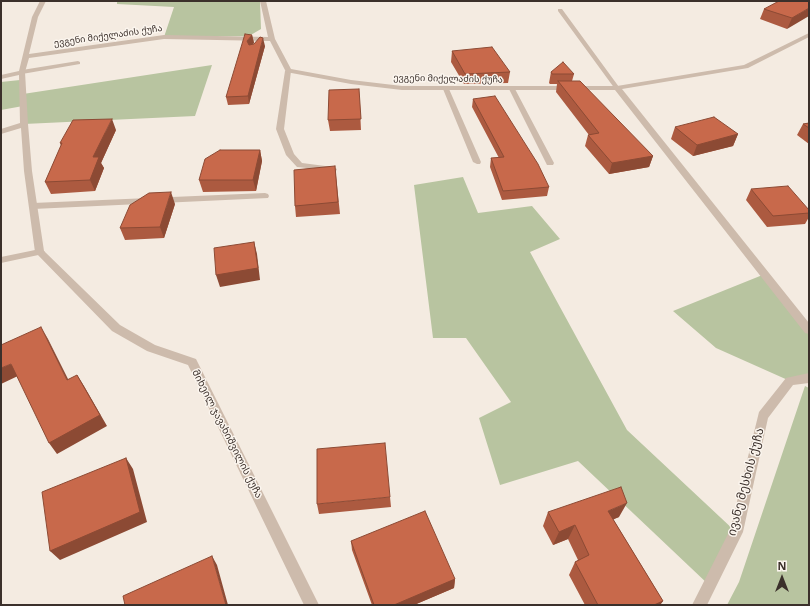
<!DOCTYPE html>
<meta charset="utf-8">
<style>
body{margin:0}
#map{position:relative;width:810px;height:606px;overflow:hidden;background:#f4ebe1;font-family:"Noto Sans",sans-serif}
canvas{display:block}
.frame{position:absolute;inset:0;border:2px solid #3b302b;pointer-events:none}
.north{position:absolute;left:762px;top:558px;width:40px;height:40px;-webkit-text-stroke:3px #fbf5ee;paint-order:stroke;rotate:0deg;font-size:11px;font-weight:700;line-height:16px;text-align:center;color:#3b302b}
.north::after{content:'';display:block;margin:auto;width:14px;height:18px;background:#3b302b;clip-path:polygon(50% 0,100% 100%,50% 72%,0 100%)}
</style>
<div id="map">
<canvas width="810" height="606"></canvas>
<div class="frame"></div>
<div class="north">N</div>
</div>
<script>
const c = document.querySelector('canvas').getContext('2d');
c.lineJoin = 'round';
function fill(path, color) { c.fillStyle = color; c.fill(path, 'evenodd'); }
const poly = rows => new Path2D(rows.map(r => 'M' + r).join(''));
function trace(path, color, width, dash) { c.strokeStyle = color; c.lineWidth = width; c.lineCap = dash ? 'butt' : 'round'; c.setLineDash(dash || []); c.stroke(path); }
function drawText(font, color, halo, rows, align = 'center') {
  c.font = font + ' "Noto Sans","Noto Sans Georgian",sans-serif'; c.lineWidth = 3; c.setLineDash([]); c.textBaseline = 'middle'; c.strokeStyle = halo; c.fillStyle = color; for (const [text, x, y, turn = 0] of rows) {
    c.save(); c.translate(x, y); c.rotate((+turn || 0) * Math.PI / 180); c.textAlign = isNaN(turn) ? turn : align; if (halo) c.strokeText(text, 0, 0); c.fillText(text, 0, 0); c.restore();
  }
}
const green = poly([
 [117,1,260,1,261,29,249,36,164,37,174,7,117,4],
 [212,65,195,116,24,124,23,106,1,110,1,82,20,80,23,94],
 [463,177,478,213,532,206,560,239,530,252,627,430,736,532,709,585,578,461,500,485,479,418,511,402,466,338,433,338,414,185],
 [765,274,809,330,809,378,790,381,716,348,673,311],
 [805,386,809,388,809,605,727,605,739,582]
]);
const lane = poly([
 [558,9,562,9,619,87,619,89,615,89,558,11,558,9],
 [78,61,80,62,80,64,22,74,19,72,22,70,78,61],
 [288,69,291,71,284,129,294,154,302,163,333,167,337,169,336,171,297,167,286,155,276,129,285,71,288,69],
 [446,87,449,89,481,162,480,164,477,164,473,162,443,89,446,87],
 [512,87,515,89,554,163,553,165,547,165,509,89,512,87],
 [265,193,268,194,269,196,268,198,33,209,29,206,33,203,265,193],
 [40,249,43,250,45,252,43,254,1,263,1,257,40,249]
]);
const street = poly([
 [40,1,46,1,38,17,29,54,164,35,268,37,260,1,266,1,275,39,291,69,351,80,402,86,617,86,744,65,809,33,809,37,748,68,622,89,809,323,809,334,805,333,615,90,402,90,351,84,286,72,270,41,164,39,29,58,25,72,28,124,32,171,44,251,120,325,155,345,196,359,319,605,304,605,188,365,147,351,112,331,35,252,24,171,21,128,1,134,1,129,20,123,19,75,1,79,1,75,19,71,32,17,40,1],
 [809,373,809,383,793,385,768,418,743,532,707,605,692,605,730,530,759,412,786,378,809,373]
]);
const wall = poly([
 [809,1,787,29,760,19,764,9],
 [252,35,254,43,252,44,265,46,249,104,228,105,226,97],
 [452,51,510,72,508,83,464,84,451,62],
 [551,72,574,74,572,81,653,156,649,167,609,174,585,146,588,135,589,135,556,92,557,84,550,84,549,83],
 [359,89,361,130,330,131,328,120],
 [473,99,549,187,547,196,502,200,490,167,491,158,499,158,472,107],
 [809,123,809,144,797,135,803,124],
 [675,127,738,134,733,146,693,156,671,139],
 [116,130,101,163,104,168,95,191,51,194,45,182,61,146,60,143],
 [260,150,262,161,256,191,203,192,199,180],
 [335,166,340,214,296,217,295,206],
 [751,189,809,210,809,217,805,224,767,227,746,200],
 [175,204,164,238,125,240,120,228],
 [390,497,391,507,319,514,317,504],
 [548,512,619,517,613,519,663,601,660,605,585,605,569,575,575,562,578,560,568,539,553,545,543,526],
 [351,541,455,579,454,588,414,605,372,605,352,550]
]);
const shadedWall = poly([
 [809,8,809,16,787,29,792,18],
 [252,35,254,43,248,49,247,41],
 [263,38,265,46,249,104,248,96],
 [112,119,116,130,101,163,104,168,95,191,90,180,93,157],
 [738,134,733,146,693,156,697,145],
 [260,150,262,161,256,191,253,180],
 [653,156,649,167,609,174,612,163],
 [171,192,175,204,164,238,160,227],
 [254,242,257,254,260,280,220,287,216,275],
 [41,327,48,339,74,391,67,380],
 [11,364,20,375,1,384,1,368],
 [77,375,84,386,107,426,57,454,49,443],
 [126,458,133,469,147,522,60,560,50,551],
 [627,503,619,517,601,525,608,511],
 [575,525,568,539,553,545,559,532],
 [212,556,217,565,228,605,226,605],
 [455,579,454,588,414,605,394,605],
 [663,601,660,605,654,605]
]);
const building = poly([
 [779,1,809,1,809,8,792,18,764,9,779,1],
 [245,34,252,35,247,41,249,45,254,44,260,37,263,38,248,96,226,97,245,34],
 [492,47,510,72,465,74,452,51,492,47],
 [563,62,574,74,552,74,551,72,563,62],
 [558,81,580,81,653,156,612,163,588,135,599,133,558,81],
 [359,89,361,119,328,120,329,90,359,89],
 [495,96,538,164,549,187,503,191,491,158,504,157,473,99,495,96],
 [714,117,738,134,697,145,675,127,714,117],
 [112,119,93,157,99,157,90,180,45,182,62,143,60,143,73,120,112,119],
 [809,123,809,128,803,124,809,123],
 [220,150,260,150,253,180,199,180,205,159,220,150],
 [335,166,338,202,295,206,294,170,335,166],
 [788,186,809,210,809,213,773,216,751,189,788,186],
 [171,192,160,227,120,228,130,205,149,193,171,192],
 [254,242,258,268,216,275,214,248,254,242],
 [41,327,67,380,77,375,100,415,49,443,11,364,1,368,1,345,41,327],
 [385,443,390,497,317,504,317,449,385,443],
 [126,458,140,512,50,551,42,492,126,458],
 [621,487,627,503,608,511,663,601,654,605,598,605,575,562,589,555,575,525,559,532,548,512,621,487],
 [425,511,455,579,394,605,374,605,351,541,425,511],
 [212,556,226,605,125,605,123,596,212,556]
]);
const farStreetnames = [
 ["ევგენი მიქელაძის ქუჩა",108,36,-8],
 ["ევგენი მიქელაძის ქუჩა",448,79,1]
];
const streetNames = [
 ["მიხეილ ჯავახიშვილის ქუჩა",227,434,63]
];
const nearStreetnames = [
 ["ივანე მესხის ქუჩა",746,482,-75]
];
fill(green, '#b8c4a0');
fill(lane, '#cdbbac');
fill(street, '#cdbbac');
fill(wall, '#ac5a40');
fill(shadedWall, '#8c4a34');
fill(building, '#c8694b');
trace(building, '#8c4a34', 1);
drawText('9px', '#3b302b', '#fbf5ee', farStreetnames);
drawText('10px', '#3b302b', '#fbf5ee', streetNames);
drawText('12px', '#3b302b', '#fbf5ee', nearStreetnames);
</script>
